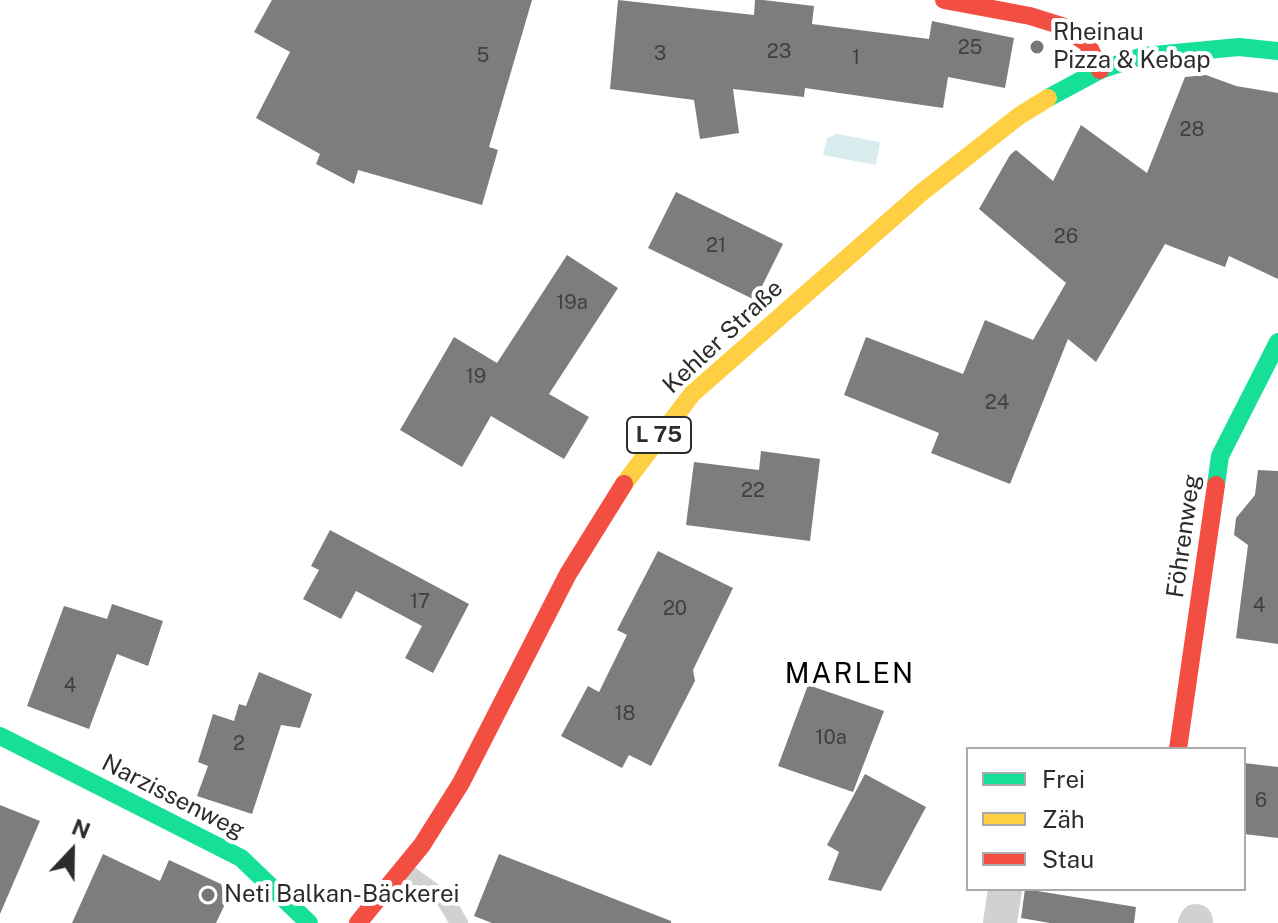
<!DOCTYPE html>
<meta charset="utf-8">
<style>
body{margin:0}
#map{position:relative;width:1278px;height:923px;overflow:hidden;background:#fff;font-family:"Public Sans",sans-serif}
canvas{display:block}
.legend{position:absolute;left:966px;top:747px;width:280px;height:144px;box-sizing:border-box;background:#fff;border:2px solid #ababab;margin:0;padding:10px 14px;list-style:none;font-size:24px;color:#2c2c2c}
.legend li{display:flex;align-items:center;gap:16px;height:40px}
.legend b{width:40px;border:2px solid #ababab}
.north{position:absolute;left:32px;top:811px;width:80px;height:80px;-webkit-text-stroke:6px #fff;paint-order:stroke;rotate:22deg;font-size:22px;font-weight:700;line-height:32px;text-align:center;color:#2c2c2c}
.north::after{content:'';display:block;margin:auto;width:28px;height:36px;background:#2c2c2c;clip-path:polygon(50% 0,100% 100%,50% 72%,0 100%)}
</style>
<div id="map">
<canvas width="1278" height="923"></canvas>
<ul class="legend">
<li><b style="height:10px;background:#16e098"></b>Frei</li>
<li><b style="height:10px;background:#ffcf43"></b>Zäh</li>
<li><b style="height:10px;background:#f24e42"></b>Stau</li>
</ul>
<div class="north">N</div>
</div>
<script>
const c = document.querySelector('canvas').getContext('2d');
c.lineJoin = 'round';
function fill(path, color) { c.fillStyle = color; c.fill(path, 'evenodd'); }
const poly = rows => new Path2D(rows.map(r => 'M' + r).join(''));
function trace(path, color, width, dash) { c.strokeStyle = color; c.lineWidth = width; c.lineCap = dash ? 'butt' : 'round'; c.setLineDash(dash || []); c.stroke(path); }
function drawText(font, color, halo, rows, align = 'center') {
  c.font = font + ' "Public Sans",sans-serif'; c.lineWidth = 8; c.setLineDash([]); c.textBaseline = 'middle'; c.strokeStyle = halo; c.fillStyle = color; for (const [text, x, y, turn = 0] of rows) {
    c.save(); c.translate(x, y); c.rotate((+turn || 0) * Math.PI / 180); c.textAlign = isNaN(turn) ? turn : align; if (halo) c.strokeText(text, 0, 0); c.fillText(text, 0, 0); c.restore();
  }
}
const water = poly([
 [837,134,880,142,876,165,823,155,827,138]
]);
const building = poly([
 [272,0,532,0,489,147,498,150,482,205,358,170,354,184,316,164,320,154,256,118,290,52,254,32],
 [618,0,754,15,755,0,763,0,814,6,812,24,929,39,932,21,1014,38,1005,88,948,77,943,108,805,88,804,97,733,89,739,133,700,139,694,100,610,89],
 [1206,75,1236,86,1278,93,1278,279,1229,256,1225,267,1165,244,1096,362,1068,339,1010,484,931,453,939,433,844,395,866,337,963,374,985,320,1033,340,1066,283,979,209,1010,155,1016,150,1053,181,1081,125,1147,173,1185,77],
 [676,192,783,244,755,300,648,248],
 [567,255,618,288,549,394,589,417,564,459,491,416,462,467,400,430,454,337,497,363],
 [761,451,820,459,810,541,686,525,694,462,759,470],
 [1258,470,1278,471,1278,644,1236,638,1248,545,1234,535,1236,518,1255,495],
 [330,530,469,604,433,673,405,658,422,626,356,591,341,619,303,599,319,570,311,566],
 [658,551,733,588,693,670,695,681,651,766,629,755,622,768,561,736,588,686,599,692,627,635,617,630],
 [112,604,163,621,148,666,117,654,89,729,27,706,64,606,107,619],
 [259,672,312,694,300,728,281,725,252,814,197,796,208,766,198,762,213,714,234,721,239,704,246,706],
 [808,685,884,711,853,792,778,766],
 [1244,763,1278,767,1278,838,1244,834],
 [865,774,926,807,881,891,828,880,839,852,827,845],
 [0,805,40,821,0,914],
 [103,854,160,881,169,860,221,884,226,902,216,923,72,923],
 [499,854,671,921,671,923,492,923,474,916],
 [1025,889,1136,907,1134,923,1050,923,1021,918]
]);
const lane = poly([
 [403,870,446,901,459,923]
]);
const street = poly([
 [1000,923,1005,889],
 [1195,923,1196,921]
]);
const fast = poly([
 [1048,98,1100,70,1143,56,1239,47,1278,51],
 [1216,485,1220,456,1278,342],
 [0,736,241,858,309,923]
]);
const slow = poly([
 [624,484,692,394,921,193,1019,116,1048,98]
]);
const jam = poly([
 [944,0,1030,16,1062,26,1087,43,1100,70],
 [1178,749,1216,485],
 [358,923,422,845,461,783,568,574,624,484]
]);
const markers = [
 [1037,47,8,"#767676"],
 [208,895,8,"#767676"]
];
const numberNames = [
 ["25",970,48],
 ["23",779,52],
 ["3",660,54],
 ["5",483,56],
 ["1",856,58],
 ["28",1192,130],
 ["26",1066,237],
 ["21",716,246],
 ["19a",572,303],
 ["19",476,377],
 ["24",997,403],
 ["22",753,491],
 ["17",420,602],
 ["4",1259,606],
 ["20",675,609],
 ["4",70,686],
 ["18",625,714],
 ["10a",831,738],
 ["2",239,744],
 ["6",1261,801]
];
const shields = [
 [659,435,64]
];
const shieldNames = [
 ["L 75",659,435]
];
const poiNames = [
 ["Rheinau",1053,33],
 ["Pizza & Kebap",1053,61],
 ["Neti Balkan-Bäckerei",224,895]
];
const streetNames = [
 ["Kehler Straße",723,337,-43],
 ["Föhrenweg",1184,536,-82],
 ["Narzissenweg",173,797,27]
];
const quarterNames = [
 ["MARLEN",850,674]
];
fill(water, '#d9ecee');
fill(building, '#7d7d7d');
trace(lane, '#d1d1d1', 18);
trace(street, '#d1d1d1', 34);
trace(fast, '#16e098', 18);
trace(slow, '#ffcf43', 18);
trace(jam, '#f24e42', 18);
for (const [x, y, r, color] of markers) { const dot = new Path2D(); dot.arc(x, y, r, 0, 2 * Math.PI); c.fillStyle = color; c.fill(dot); trace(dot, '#fff', 3); }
drawText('20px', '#404040', null, numberNames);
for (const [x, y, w] of shields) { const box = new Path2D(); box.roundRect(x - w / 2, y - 18, w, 36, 6); c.fillStyle = '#fff'; c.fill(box); trace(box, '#2c2c2c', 2); }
drawText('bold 22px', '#2c2c2c', null, shieldNames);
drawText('24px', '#2c2c2c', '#fff', poiNames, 'left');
drawText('24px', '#2c2c2c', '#fff', streetNames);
c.letterSpacing = '2px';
drawText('28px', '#000', '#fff', quarterNames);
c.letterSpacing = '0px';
</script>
